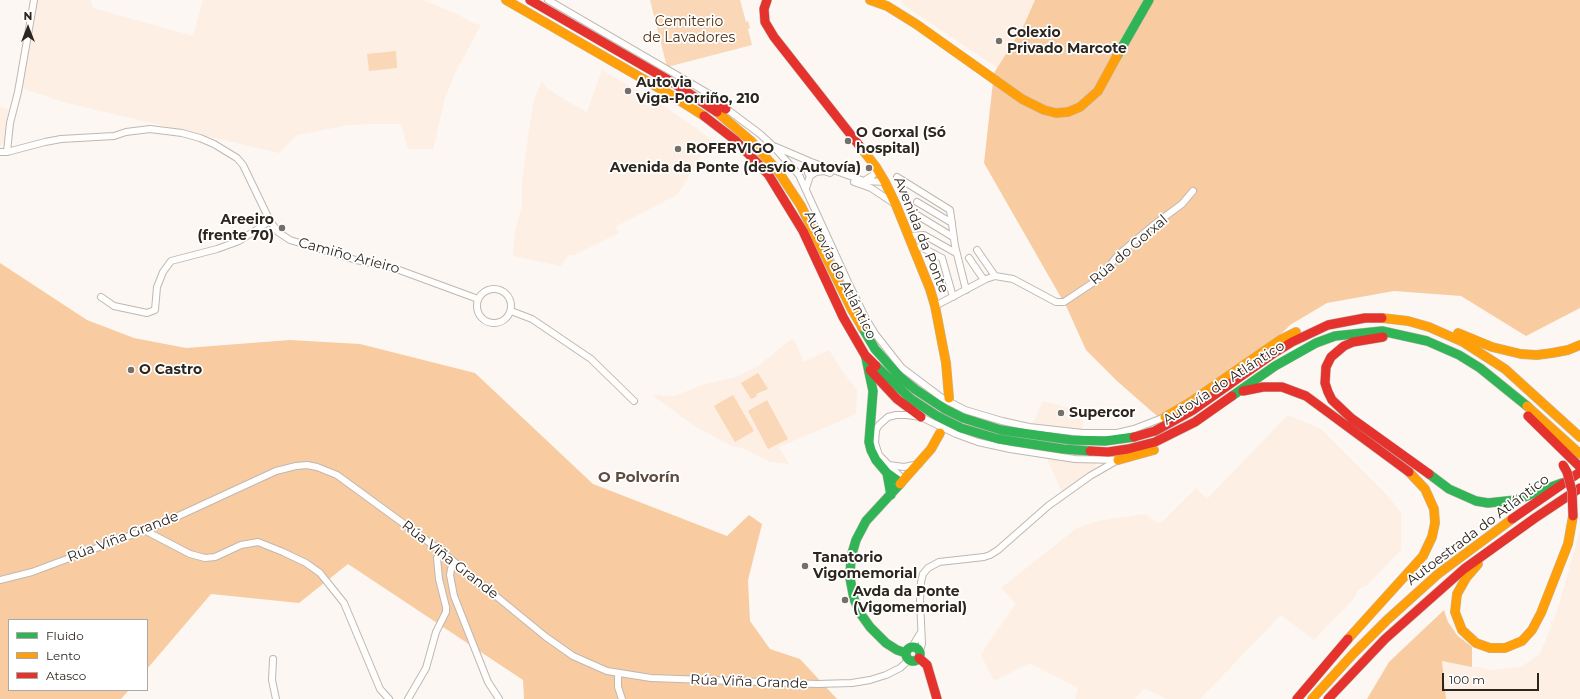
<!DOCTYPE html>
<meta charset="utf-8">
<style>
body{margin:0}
#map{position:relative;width:1580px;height:699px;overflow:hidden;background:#fcf7f2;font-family:Montserrat,sans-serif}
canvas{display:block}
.legend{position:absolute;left:8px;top:619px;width:140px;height:72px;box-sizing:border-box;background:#fff;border:1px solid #aba8a5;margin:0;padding:5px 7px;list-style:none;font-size:12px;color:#2d261f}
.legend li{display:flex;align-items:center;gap:8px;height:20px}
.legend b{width:20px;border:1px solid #aba8a5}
.north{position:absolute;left:8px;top:8px;width:40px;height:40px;-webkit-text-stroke:3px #fff;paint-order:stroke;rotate:0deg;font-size:11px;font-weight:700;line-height:16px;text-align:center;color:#2d261f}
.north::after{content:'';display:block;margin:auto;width:14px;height:18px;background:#2d261f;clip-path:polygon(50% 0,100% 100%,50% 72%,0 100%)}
.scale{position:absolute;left:1442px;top:673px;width:97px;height:18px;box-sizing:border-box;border:2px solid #2d261f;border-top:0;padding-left:5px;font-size:12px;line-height:14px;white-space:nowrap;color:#2d261f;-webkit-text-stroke:3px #fff;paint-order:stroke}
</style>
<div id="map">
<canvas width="1580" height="699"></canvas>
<ul class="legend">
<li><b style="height:5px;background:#30b455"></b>Fluido</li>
<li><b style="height:5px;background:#ff9f0a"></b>Lento</li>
<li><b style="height:5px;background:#e5322d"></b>Atasco</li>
</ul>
<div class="north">N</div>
<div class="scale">100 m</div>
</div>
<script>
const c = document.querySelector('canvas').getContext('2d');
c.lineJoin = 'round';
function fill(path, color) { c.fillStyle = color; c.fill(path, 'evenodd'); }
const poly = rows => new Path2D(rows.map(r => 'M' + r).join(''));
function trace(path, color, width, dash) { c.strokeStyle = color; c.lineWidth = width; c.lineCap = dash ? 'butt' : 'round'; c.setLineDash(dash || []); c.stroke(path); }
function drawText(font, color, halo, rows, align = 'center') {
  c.font = font + ' Montserrat,sans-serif'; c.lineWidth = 3.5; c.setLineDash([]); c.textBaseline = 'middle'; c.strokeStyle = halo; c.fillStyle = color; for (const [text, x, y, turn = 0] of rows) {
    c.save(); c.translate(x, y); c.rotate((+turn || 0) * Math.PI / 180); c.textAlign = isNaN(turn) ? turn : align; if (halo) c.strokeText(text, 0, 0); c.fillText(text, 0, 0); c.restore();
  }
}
const built = poly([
 [37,0,91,0,93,8,193,36,203,0,423,0,457,14,473,23,481,25,455,73,445,98,433,149,408,149,401,124,371,124,349,125,297,135,279,153,63,102,22,88],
 [901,0,1073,0,1005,73,902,4],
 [602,70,661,104,711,139,678,194,615,227,619,233,574,255,568,255,561,266,513,256,515,231,522,206,522,182,528,137,534,100,542,81,548,89,570,103,587,112],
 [0,107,9,110,3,144,0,147],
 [793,338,804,362,829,350,843,372,857,390,856,414,779,447,789,464,770,462,745,449,730,445,696,427,652,395,675,396,702,385,736,377,758,366],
 [1043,401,1072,409,1073,416,1083,420,1082,431,1032,425],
 [1288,415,1321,429,1387,495,1401,513,1401,550,1366,586,1357,590,1356,596,1314,640,1281,615,1200,699,1166,699,1144,688,1135,699,1075,699,1078,688,1030,663,994,681,981,655,989,642,1016,604,1001,588,1077,528,1098,521,1144,514,1156,522,1161,523,1196,488,1207,499],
 [1048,457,1095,463,1097,469,1062,492,1048,461],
 [1580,530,1580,699,1446,699,1442,661,1492,670,1521,667,1540,654,1558,609]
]);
const green = poly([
 [650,0,740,0,746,22,748,21,750,28,748,29,752,45,667,67],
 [396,51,397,68,369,71,367,54],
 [758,373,768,389,756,394,757,396,751,399,741,383],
 [733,395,754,431,735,442,714,406],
 [767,400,788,439,768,449,748,411]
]);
const forest = poly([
 [1035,0,1580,0,1580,308,1526,336,1461,296,1394,291,1327,303,1290,325,1244,371,1181,412,1157,416,1117,381,1086,350,1067,308,984,163,994,73,1024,25],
 [0,263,87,320,134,338,186,348,290,340,360,344,475,373,593,484,727,536,749,515,762,524,748,580,750,621,770,649,800,659,837,699,524,699,523,680,348,564,299,603,211,594,147,669,147,620,9,620,9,690,129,690,121,699,0,699],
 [1444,610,1448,622,1457,635,1472,647,1472,667,1442,661,1446,699,1367,699,1389,662]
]);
const street = poly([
 [548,0,711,95,716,100],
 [724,107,760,134,773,146,799,175,848,282,866,319,876,335,902,368,942,398,965,410,1002,421,1029,427,1083,433,1117,433,1134,429,1165,417],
 [776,147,811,162,864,181,873,175,876,167],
 [0,152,7,152,45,142,61,139,114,136,126,132,150,129,182,133,200,138,214,144,237,158,243,165,270,221,278,232,290,240,356,260,391,267,478,299],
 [7,152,10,123,18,92,34,0],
 [810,176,808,173,809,169,811,162],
 [897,177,950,210,955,246,966,290],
 [865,181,885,182],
 [854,182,871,188,895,204],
 [806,188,810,176,816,172,824,171,830,173],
 [917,202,952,223],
 [912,212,953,237],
 [910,236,924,235,956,253],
 [914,248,921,247,942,258,953,297],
 [977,250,995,276],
 [969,258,984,280],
 '477 306a17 17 0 1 1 34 0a17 17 0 1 1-34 0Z',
 [101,297,114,306,147,313,155,310,157,287,163,272,171,261,217,249,239,241,270,221],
 [935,306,986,279,995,276,1013,279,1056,302,1064,302,1100,278,1118,255,1155,224,1182,204,1193,191],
 [511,311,532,319,591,359,634,401],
 [889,465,904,467,919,464],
 [904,480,879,455,875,443,876,430,879,425,888,417,896,415,907,415,921,417,956,434,978,442,1010,449,1075,459,1118,460],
 [144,530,190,554,205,558,215,557,241,545,258,542,283,552,306,563,320,573,344,603,380,689,389,699],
 [455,563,451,569,450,575,454,596,488,682,499,699],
 [0,580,32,572,161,524,276,471,296,466,307,465,317,467,337,475,441,551,546,637,573,656,607,671,651,678,817,684,852,683,870,680,886,675,900,668,909,660],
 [912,647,921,632],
 [920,650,922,644,920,600,921,582,923,574,928,568,939,562,984,557,990,555,998,550,1048,506,1090,476,1116,461],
 [273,659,272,680,276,699],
 [618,674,618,687,622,699],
 [408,699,426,668,436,632,446,612,446,607,439,579,437,558,441,551]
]);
const fast = poly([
 [1117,56,1149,0],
 [862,327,875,349,900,377,916,390,945,409,963,418,1001,430,1071,440,1105,441,1134,437],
 [866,358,873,391,869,442,871,450,876,460,887,473,901,483],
 [876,366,911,399,937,416,961,428,998,439,1063,449,1090,451],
 [1232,396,1275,366,1316,343,1335,336,1382,331,1427,341,1459,355,1480,368,1527,406],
 [887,473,891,495],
 [1429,474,1449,489,1476,501,1488,503,1516,500,1562,483],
 [900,484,866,521,856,540,851,557,850,578,854,599,860,613,870,627,886,643,897,650,906,653],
 '906 654a7 7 0 1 1 14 0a7 7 0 1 1-14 0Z'
]);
const slow = poly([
 [506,0,671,95,704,116],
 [870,0,887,6,916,24,1022,99,1044,110,1056,113,1068,112,1080,107,1098,91,1117,56],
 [717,112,751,141,778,171,801,206,851,308,862,327],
 [862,149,876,167,885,182,896,205,930,289,935,306,946,363,949,398],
 [1382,318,1408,321,1429,327,1463,342,1505,369,1580,437],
 [1458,333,1492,347,1521,354,1537,355,1552,353,1568,350,1580,345],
 [1527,406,1580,454],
 [1165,417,1189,403,1280,340,1296,332],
 [1118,460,1154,450],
 [900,484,931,449,940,433],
 [1478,564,1466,578,1457,594,1455,612,1462,630,1476,643,1490,648,1505,648,1522,641,1532,630,1541,613,1568,544,1573,516],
 [1348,639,1423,556,1432,537,1435,523,1434,509,1425,489,1409,472],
 [1312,699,1353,654,1387,620,1438,574,1512,519]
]);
const jam = poly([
 [530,0,675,84,717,112],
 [767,0,764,9,765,22,774,37,862,149],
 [709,100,726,109],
 [704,116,735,140,768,174,803,231,843,317,865,355,876,366],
 [1383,337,1353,342,1344,346,1331,357,1326,367,1325,383,1328,392,1332,400,1351,418,1429,474],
 [870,370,897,399,921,417],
 [1243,391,1263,387,1282,387,1306,396,1409,472],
 [1528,416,1580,467],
 [1134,437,1155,431,1193,410,1274,353,1292,342,1328,325,1365,318,1382,318],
 [1090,451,1108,452,1128,449,1155,442,1195,422,1232,396],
 [1512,519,1580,472],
 [919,658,927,665,937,699],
 [1297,699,1348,639],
 [1328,699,1385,639,1464,569,1535,518,1580,488]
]);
const jamBridge = poly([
 [1563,465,1567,472,1572,491,1573,516]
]);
const markers = [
 [999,41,4,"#756f69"],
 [628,91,4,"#756f69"],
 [848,141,4,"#756f69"],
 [678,149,4,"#756f69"],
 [869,168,4,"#756f69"],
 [282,228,4,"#756f69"],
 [131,370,4,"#756f69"],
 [1061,413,4,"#756f69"],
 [805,566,4,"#756f69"],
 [845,600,4,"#756f69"]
];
const parkNames = [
 ["Cemiterio",689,22],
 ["de Lavadores",689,38]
];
const poiNames = [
 ["Colexio",1007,33],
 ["Privado Marcote",1007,49],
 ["Autovia",636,83],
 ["Viga-Porriño, 210",636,99],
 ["O Gorxal (Só",856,133],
 ["hospital)",856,149],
 ["ROFERVIGO",686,149],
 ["Avenida da Ponte (desvío Autovía)",861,168,"right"],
 ["Areeiro",274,220,"right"],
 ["(frente 70)",274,236,"right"],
 ["O Castro",139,370],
 ["Supercor",1069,413],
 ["Tanatorio",813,558],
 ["Vigomemorial",813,574],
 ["Avda da Ponte",853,592],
 ["(Vigomemorial)",853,608]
];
const streetNames = [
 ["Avenida da Ponte",921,235,68],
 ["Rúa do Gorxal",1129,250,-41],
 ["Camiño Arieiro",349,256,15],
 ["Autovía do Atlántico",840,275,63],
 ["Autovía do Atlántico",1224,383,-33],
 ["Autoestrada do Atlántico",1478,530,-37],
 ["Rúa Viña Grande",123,537,-21],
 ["Rúa Viña Grande",450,560,38],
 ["Rúa Viña Grande",749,682,2]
];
const neighbourhoodNames = [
 ["O Polvorín",639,478]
];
fill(built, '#fdefe3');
fill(green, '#f9d7b7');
fill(forest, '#f8cca0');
trace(street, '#beb8b2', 8);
trace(fast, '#beb8b2', 10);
trace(slow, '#beb8b2', 10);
trace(jam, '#beb8b2', 10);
trace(street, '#fffefd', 6);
trace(fast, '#30b455', 9);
trace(slow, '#ff9f0a', 9);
trace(jam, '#e5322d', 9);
trace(jamBridge, '#bfbec3', 10, []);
trace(jamBridge, '#e5322d', 9);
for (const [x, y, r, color] of markers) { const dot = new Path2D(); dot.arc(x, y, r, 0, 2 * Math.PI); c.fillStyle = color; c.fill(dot); trace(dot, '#fff', 1.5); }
drawText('14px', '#503111', '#fff', parkNames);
drawText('bold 14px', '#2d261f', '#fff', poiNames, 'left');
drawText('14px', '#2d261f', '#fff', streetNames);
drawText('bold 15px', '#5e4d3e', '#fff', neighbourhoodNames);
</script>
